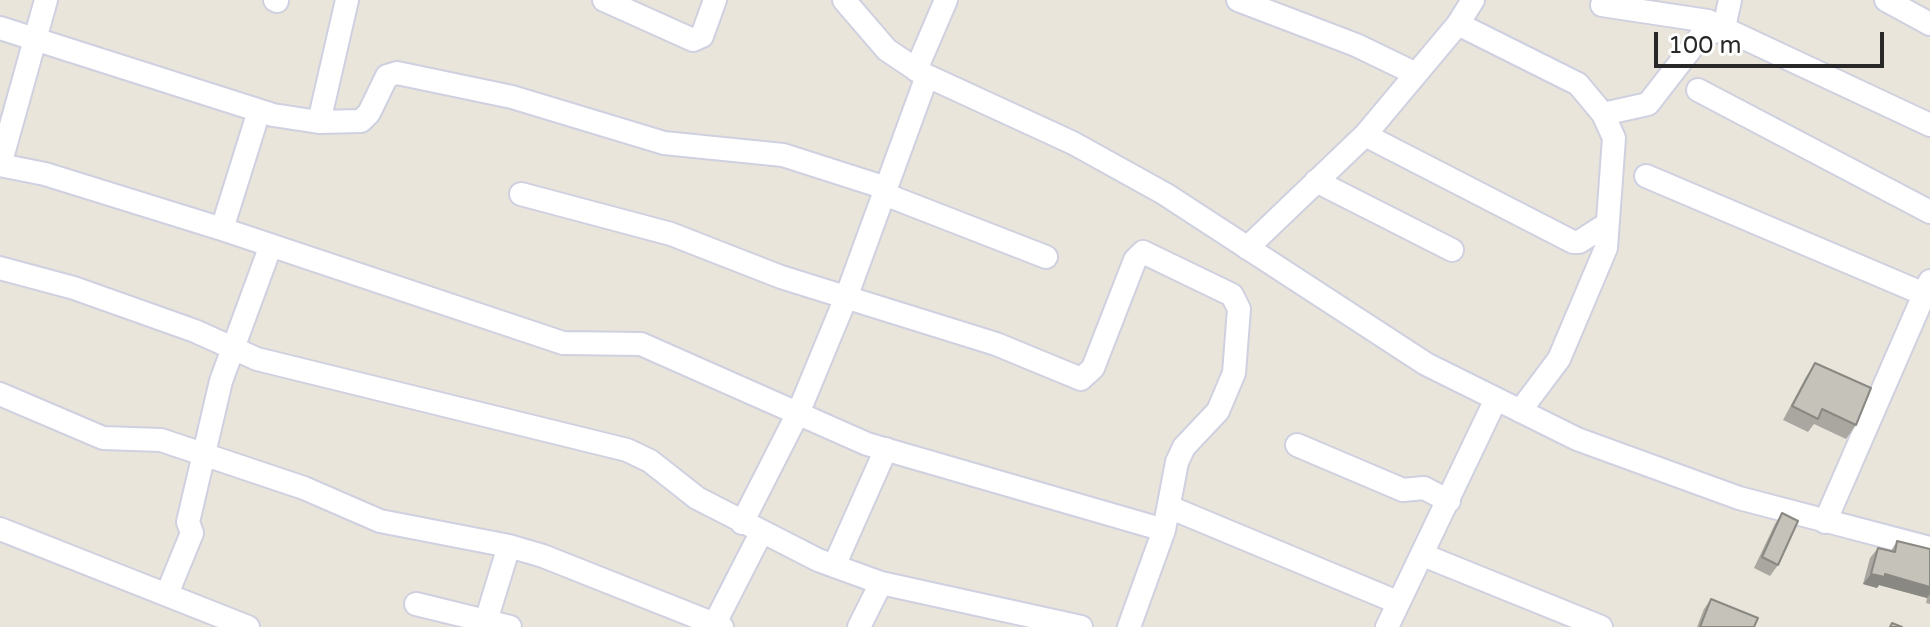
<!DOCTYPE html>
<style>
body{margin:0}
#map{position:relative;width:1930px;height:627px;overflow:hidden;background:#eae5da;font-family:"Varela Round",sans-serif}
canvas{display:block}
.scale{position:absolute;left:1654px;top:32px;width:230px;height:36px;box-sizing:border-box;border:4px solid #282828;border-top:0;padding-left:10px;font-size:24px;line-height:28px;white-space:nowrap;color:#282828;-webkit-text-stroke:6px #fff;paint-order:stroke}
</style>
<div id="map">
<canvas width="1930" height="627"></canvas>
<div class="scale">100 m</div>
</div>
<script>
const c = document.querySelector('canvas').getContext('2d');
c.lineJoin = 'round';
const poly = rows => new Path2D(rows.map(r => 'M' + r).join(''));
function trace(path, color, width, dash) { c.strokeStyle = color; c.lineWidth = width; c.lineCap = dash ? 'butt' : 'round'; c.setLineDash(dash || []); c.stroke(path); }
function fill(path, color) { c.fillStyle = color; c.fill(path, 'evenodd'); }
const minor = poly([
 [275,0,277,1],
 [604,0,693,40,702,36,715,0],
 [844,0,887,50,923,74,1073,143,1165,194,1426,364,1577,439,1739,498,1930,548],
 [1238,0,1356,45,1416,74],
 [1886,0,1930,24],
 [1602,5,1708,21,1930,125],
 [1458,24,1578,84,1603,114,1614,138,1606,248,1559,359,1520,411],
 [0,28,273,115,319,122,361,121,369,113,387,76,397,73,512,97,664,143,783,155,886,188],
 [916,70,946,0],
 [1698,90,1930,212],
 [1603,114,1648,104,1700,37,1724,28,1730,0],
 [319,122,347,0],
 [1365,135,1573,242,1579,242,1607,224],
 [0,165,45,174,222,229,563,343,641,344,867,444,1164,530],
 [0,165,46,0],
 [1646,176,1924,294],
 [1316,181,1452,250],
 [521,194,671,234,781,277,996,344,1081,379,1093,368,1135,260,1143,252,1232,295,1239,309,1234,373,1218,411,1184,447,1177,462,1164,530,1129,627],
 [884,194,1046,257],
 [222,229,259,111],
 [1247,248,1365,135,1458,24,1473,0],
 [0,268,74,288,195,331,257,359,627,450,650,461,697,498,818,560,881,583,1081,627],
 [0,394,103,438,161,440,304,488,380,521,509,546,543,556,722,627],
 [1297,445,1403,490,1424,488,1449,501],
 [1169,507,1397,602],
 [1825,522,1930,281],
 [742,523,799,411,847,295,927,76],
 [0,529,248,627],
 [1423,555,1601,627],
 [834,566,886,449],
 [167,594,192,533,188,522,221,381,271,245],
 [416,604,510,627],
 [486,621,509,546],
 [715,623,761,533],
 [859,627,881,583],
 [1387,627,1496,399]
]);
const wall = poly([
 [1815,363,1856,425,1846,439,1814,424,1808,432,1783,420,1806,377],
 [1782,513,1778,565,1770,576,1754,568,1775,524],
 [1897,541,1930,549,1930,604,1926,603,1927,598,1879,585,1877,588,1863,584,1870,558,1878,548,1891,551],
 [1711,599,1754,627,1697,627,1704,609]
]);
const shadedWall = poly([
 [1871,574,1885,574,1930,587,1930,594,1927,598,1879,585,1877,588,1863,584]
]);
const building = poly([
 [1815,363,1871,388,1856,425,1822,409,1818,419,1792,406,1815,363],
 [1782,513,1798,521,1778,565,1762,557,1782,513],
 [1897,541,1930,549,1930,587,1885,574,1885,577,1871,574,1878,548,1895,552,1897,541],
 [1711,599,1758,618,1754,627,1700,627,1711,599],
 [1892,623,1902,627,1890,627,1892,623]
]);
trace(minor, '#cfd0e0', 26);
trace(minor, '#fff', 22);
fill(wall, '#a9a7a0');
fill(shadedWall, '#8a8882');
fill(building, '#c5c2ba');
trace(building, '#8a8882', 2);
</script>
